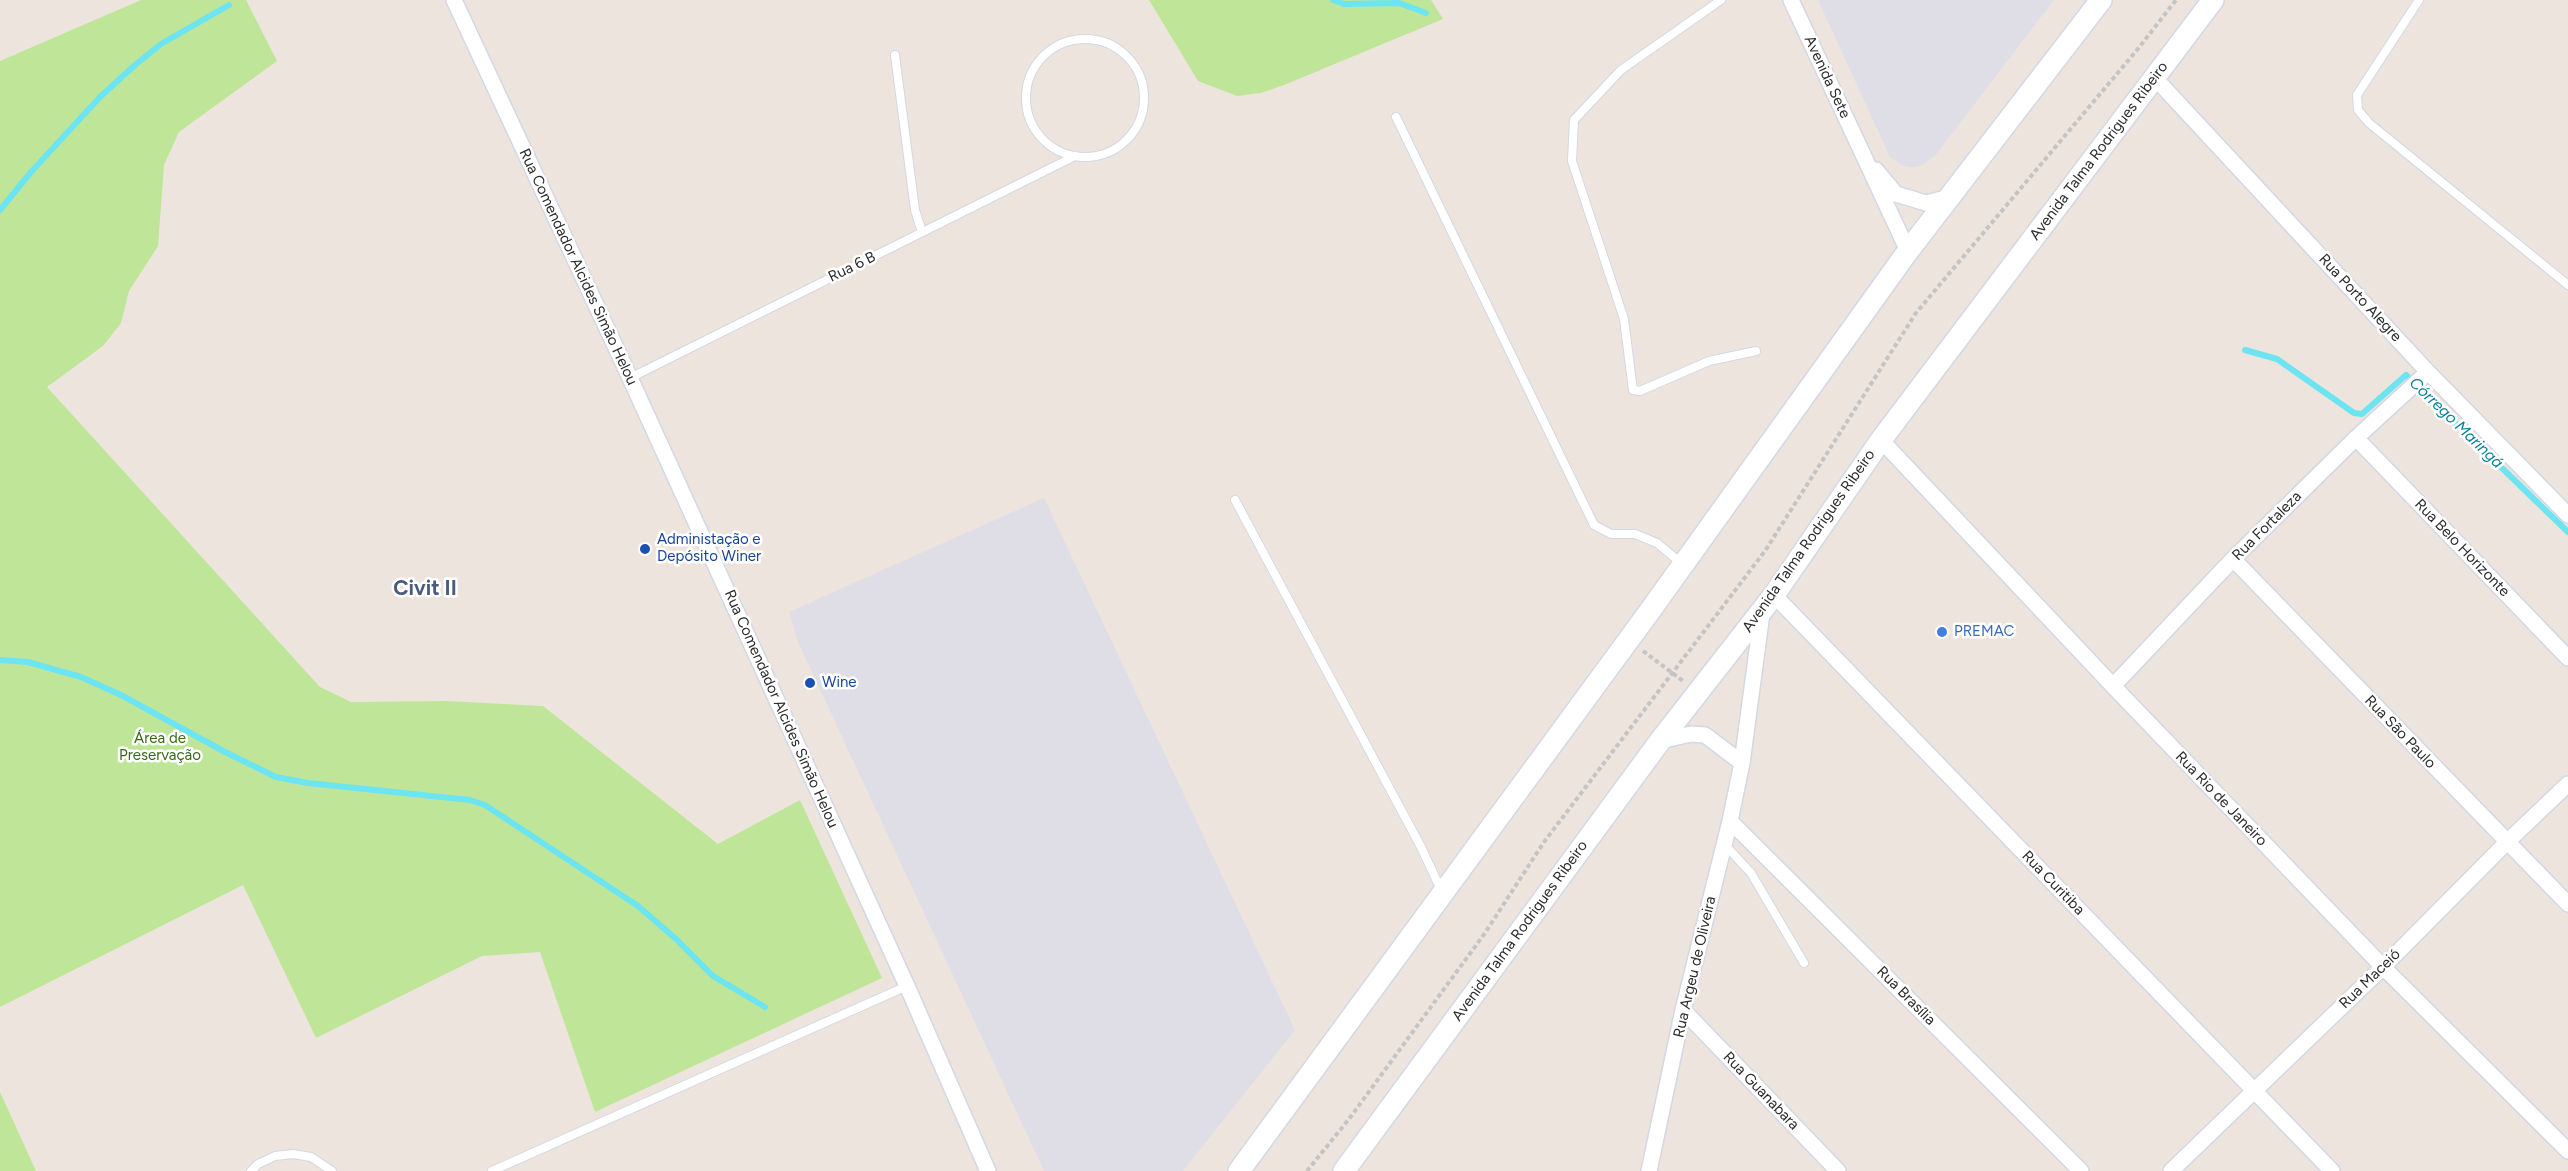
<!DOCTYPE html>
<meta charset="utf-8">
<style>
body{margin:0}
canvas{display:block;background:#ede4dd}
</style>
<canvas width="2568" height="1171"></canvas>
<script>
const c = document.querySelector('canvas').getContext('2d');
c.lineJoin = 'round';
function fill(path, color) { c.fillStyle = color; c.fill(path, 'evenodd'); }
const poly = rows => new Path2D(rows.map(r => 'M' + r).join(''));
function trace(path, color, width, dash) { c.strokeStyle = color; c.lineWidth = width; c.lineCap = dash ? 'butt' : 'round'; c.setLineDash(dash || []); c.stroke(path); }
function drawText(font, color, halo, rows, align = 'center') {
  c.font = font + ' Figtree,sans-serif'; c.lineWidth = 5; c.setLineDash([]); c.textBaseline = 'middle'; c.strokeStyle = halo; c.fillStyle = color; for (const [text, x, y, turn = 0] of rows) {
    c.save(); c.translate(x, y); c.rotate((+turn || 0) * Math.PI / 180); c.textAlign = isNaN(turn) ? turn : align; if (halo) c.strokeText(text, 0, 0); c.fillText(text, 0, 0); c.restore();
  }
}
const industrial = poly([
 [1818,0,2054,0,1934,157,1920,166,1912,167,1904,166,1890,157],
 [1044,498,1295,1030,1183,1171,1044,1171,797,640,789,612]
]);
const green = poly([
 [141,0,246,0,277,61,179,132,164,165,158,246,129,291,121,323,103,346,47,387,320,687,351,702,446,701,543,706,718,844,800,800,882,978,595,1112,540,952,482,956,316,1038,243,885,0,1007,0,61],
 [1149,0,1431,0,1443,19,1284,85,1261,93,1237,96,1198,81],
 [0,1092,36,1171,0,1171]
]);
const stream = poly([
 [1333,0,1344,4,1399,3,1426,13],
 [0,210,31,172,100,97,135,65,161,44,229,5],
 [2245,350,2277,359,2354,413,2362,414,2406,375,2568,532],
 [0,660,28,662,81,677,121,695,225,752,276,777,308,783,470,800,485,805,638,906,676,939,713,976,765,1007]
]);
const path = poly([
 [1643,651,1683,681],
 [1307,1171,1349,1119,1485,933,1544,842,1765,551,1916,313,2137,50,2176,0]
]);
const lane = poly([
 [1721,0,1621,70,1574,120,1572,161,1624,319,1633,390,1640,391,1709,361,1756,351],
 [2419,0,2357,95,2358,110,2369,123,2568,285],
 '1026 98a59 59 0 1 1 118 0a59 59 0 1 1-118 0Z',
 [895,55,915,210,922,232],
 [1396,117,1594,525,1611,534,1635,534,1657,543,1682,564],
 [630,378,1075,156],
 [1235,500,1421,847,1441,890],
 [1725,845,1751,873,1804,963],
 [251,1171,258,1164,275,1156,293,1154,311,1157,332,1171],
 [492,1171,907,986]
]);
const street = poly([
 [454,0,630,378,907,986,988,1171],
 [1791,0,1908,251],
 [2154,77,2428,372,2568,515],
 [1876,170,1896,194,1926,203,1950,197],
 [2356,438,2568,658],
 [1881,440,2113,686,2383,967,2568,1151],
 [2233,559,2568,904],
 [1774,595,2332,1171],
 [2113,686,2233,559,2356,438,2428,372],
 [1660,741,1691,734,1705,735,1742,763],
 [1730,821,2081,1171],
 [1683,1010,1838,1171],
 [1649,1171,1683,1010,1730,821,1742,763,1762,613],
 [2171,1171,2383,967,2507,842,2568,784]
]);
const secondary = poly([
 [1239,1171,1652,608,1908,251,2101,0],
 [1344,1171,1660,741,1774,595,1881,440,2213,0]
]);
const markers = [
 [645,549,6,"#1a4fb4"],
 [1942,632,6,"#3f7fe0"],
 [810,683,6,"#1a4fb4"]
];
const streetNames = [
 ["Avenida Sete",1827,77,65],
 ["Avenida Talma Rodrigues Ribeiro",2099,151,-53],
 ["Rua Comendador Alcides Simão Helou",578,267,65],
 ["Rua 6 B",852,267,-26],
 ["Rua Porto Alegre",2360,298,47],
 ["Rua Fortaleza",2267,526,-45],
 ["Avenida Talma Rodrigues Ribeiro",1809,541,-55],
 ["Rua Belo Horizonte",2462,548,46],
 ["Rua Comendador Alcides Simão Helou",781,709,66],
 ["Rua São Paulo",2400,732,46],
 ["Rua Rio de Janeiro",2221,799,46],
 ["Rua Curitiba",2053,883,46],
 ["Avenida Talma Rodrigues Ribeiro",1520,931,-54],
 ["Rua Argeu de Oliveira",1695,967,-77],
 ["Rua Maceió",2370,979,-44],
 ["Rua Brasília",1906,996,45],
 ["Rua Guanabara",1761,1091,46]
];
const transitNames = [
 ["Administação e",657,540],
 ["Depósito Winer",657,557],
 ["Wine",822,683]
];
const shopNames = [
 ["PREMAC",1954,632]
];
const parkNames = [
 ["Área de",160,739],
 ["Preservação",160,756]
];
const waterNames = [
 ["Córrego Maringá",2456,423,44]
];
const districtNames = [
 ["Civit II",425,589]
];
fill(industrial, '#dfdee6');
fill(green, '#bfe698');
trace(stream, '#6de4f2', 6);
trace(lane, '#d2d8e4', 10);
trace(street, '#d2d8e4', 18);
trace(secondary, '#d2d8e4', 24);
trace(path, '#c4c4c4', 4, [4.5, 3]);
trace(lane, '#fff', 8);
trace(street, '#fff', 15);
trace(secondary, '#fff', 21);
for (const [x, y, r, color] of markers) { const dot = new Path2D(); dot.arc(x, y, r, 0, 2 * Math.PI); c.fillStyle = color; c.fill(dot); trace(dot, '#fff', 2); }
drawText('15px', '#2b2b2b', '#fff', streetNames);
drawText('15px', '#164399', '#fff', transitNames, 'left');
drawText('15px', '#366cbe', '#fff', shopNames, 'left');
drawText('15px', '#376b18', '#fff', parkNames);
drawText('italic 16px', '#097f9a', '#fff', waterNames);
drawText('bold 21px', '#4a5b7e', '#fff', districtNames);
</script>
